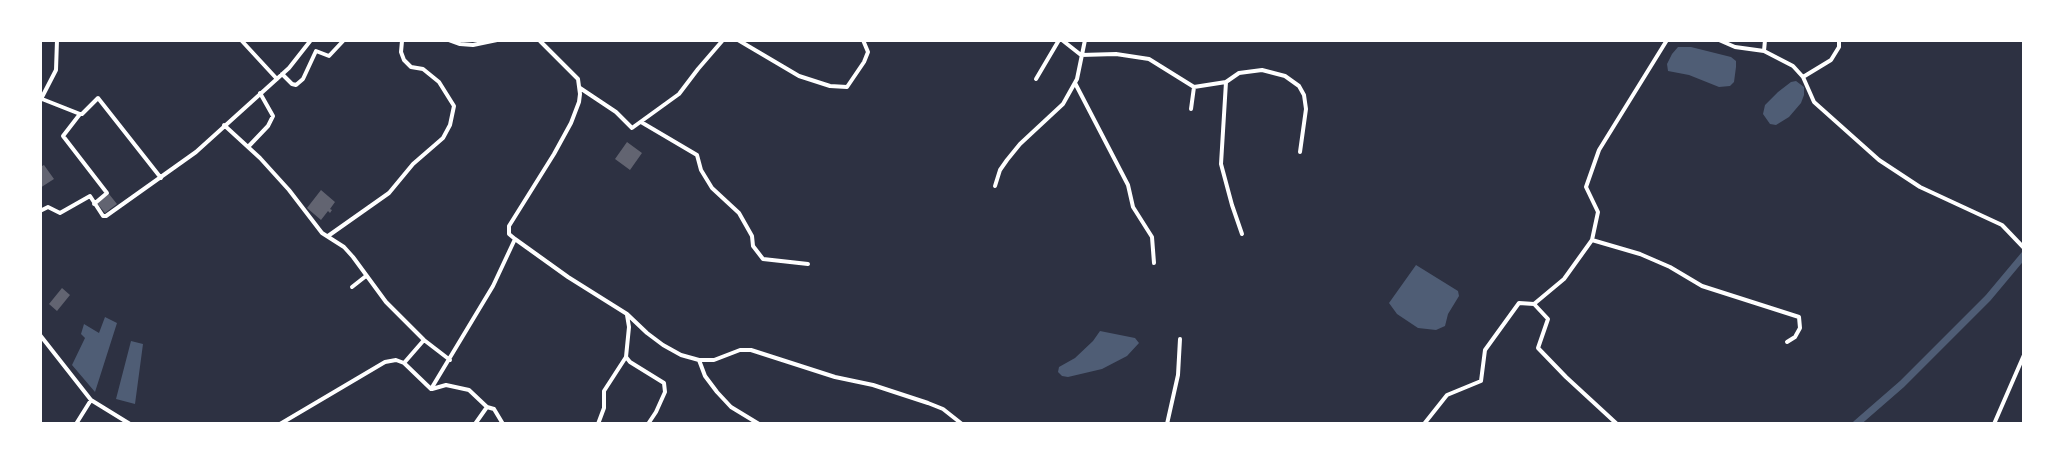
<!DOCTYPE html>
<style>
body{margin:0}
#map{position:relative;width:2064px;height:464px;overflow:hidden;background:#2d3142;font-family:"Exo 2",sans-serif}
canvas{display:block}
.frame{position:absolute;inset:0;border:42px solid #fff;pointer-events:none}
</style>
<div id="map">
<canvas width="2064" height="464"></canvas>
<div class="frame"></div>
</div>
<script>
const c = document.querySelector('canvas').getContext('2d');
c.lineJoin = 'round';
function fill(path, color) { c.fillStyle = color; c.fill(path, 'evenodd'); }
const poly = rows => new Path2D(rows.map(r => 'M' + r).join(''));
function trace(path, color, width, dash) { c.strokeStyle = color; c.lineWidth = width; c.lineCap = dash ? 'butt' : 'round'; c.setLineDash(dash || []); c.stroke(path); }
const water = poly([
 [1678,47,1691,47,1731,57,1736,61,1736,67,1734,82,1730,86,1719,87,1689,75,1668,71,1667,64,1672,54],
 [1796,81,1804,87,1804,95,1801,103,1789,117,1776,125,1770,124,1763,114,1765,105,1778,92,1791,82],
 [1416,265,1458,291,1459,296,1448,314,1445,326,1436,330,1418,328,1397,314,1389,303],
 [105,317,117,323,95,392,72,365,85,338,81,334,84,324,99,333],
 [1100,331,1135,338,1139,343,1127,356,1102,369,1068,377,1062,376,1058,372,1059,367,1075,358,1093,341],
 [131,341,143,344,135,404,116,399]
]);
const canal = poly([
 [1856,424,1902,384,1988,298,2024,255]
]);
const building = poly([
 [627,142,642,153,630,170,615,159],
 [44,165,54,179,40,188,40,167],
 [321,190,335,202,330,209,332,210,330,213,328,211,321,220,307,208],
 [109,194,117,204,105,213,97,203],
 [62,288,70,295,57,311,49,304]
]);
const minor = poly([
 [241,40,277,79],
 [397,40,408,40],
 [449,40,460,44,473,45,497,40],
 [738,40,799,76,830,86,847,87,864,62,868,52,863,40],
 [1062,40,1081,55,1116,54,1149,59,1194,87,1191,109],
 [1719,40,1735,47,1764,51,1793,66,1803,77,1814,102,1879,160,1920,187,2002,225,2024,248],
 [1764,51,1765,40],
 [282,74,292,84,296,85,303,79,316,51,329,56,344,40],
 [1803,77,1831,60,1839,47,1839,40],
 [1036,79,1059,40],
 [1226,82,1221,164,1232,205,1242,234],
 [1075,83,1128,185,1133,207,1152,237,1154,263],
 [1194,87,1226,82,1239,73,1262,70,1285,76,1299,86,1304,95,1306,109,1300,152],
 [580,88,616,112,632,128,679,94,698,69,723,40],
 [42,99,80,114],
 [40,101,56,70,57,40],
 [641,122,697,155,701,170,712,188,739,213,752,236,753,246,763,259,808,264],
 [224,125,260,158,289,190,322,233,344,247,353,257,386,302,424,340,450,360],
 [248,147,268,126,273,116,260,93],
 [995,186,1000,170,1007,160,1020,144,1063,104,1077,79,1085,40],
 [94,204,107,193,63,136,80,114,82,114,98,98,161,178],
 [40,211,48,207,60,213,90,196,103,216,106,216,196,152,289,68,311,40],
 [328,236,389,193,413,164,443,138,450,125,454,106,439,82,423,69,411,67,404,60,401,52,402,41],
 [515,239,568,277,627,314,647,333,663,345,681,355,699,360,714,360,740,350,751,350,835,377,873,385,928,403,943,409,962,424],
 [1592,240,1640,254,1670,267,1702,286,1799,317,1800,328,1795,337,1787,342],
 [352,287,366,276],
 [1534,304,1548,319,1538,348,1566,377,1617,424],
 [627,315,629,327,626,357,630,362,664,383,665,392,656,412,648,424],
 [40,335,91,400,130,424],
 [699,360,705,376,717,392,731,407,759,424],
 [404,363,424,340],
 [431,389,493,286,515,239,509,234,509,226,554,154,571,123,579,102,580,94,578,79,540,41],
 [432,389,446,385,469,390,487,407,475,424],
 [487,407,494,409,503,424],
 [76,424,91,400],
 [280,424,385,362,396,360,404,363,431,389],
 [577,424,582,424],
 [598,424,604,408,604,391,626,357],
 [1167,424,1178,375,1180,339],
 [1424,424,1447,395,1481,381,1485,350,1519,303,1534,304,1564,279,1592,240,1598,212,1586,187,1599,150,1667,40],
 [1994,424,2024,355]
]);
fill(water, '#4f5d75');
trace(canal, '#4f5d75', 7);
fill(building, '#626471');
trace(minor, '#fff', 4);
</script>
